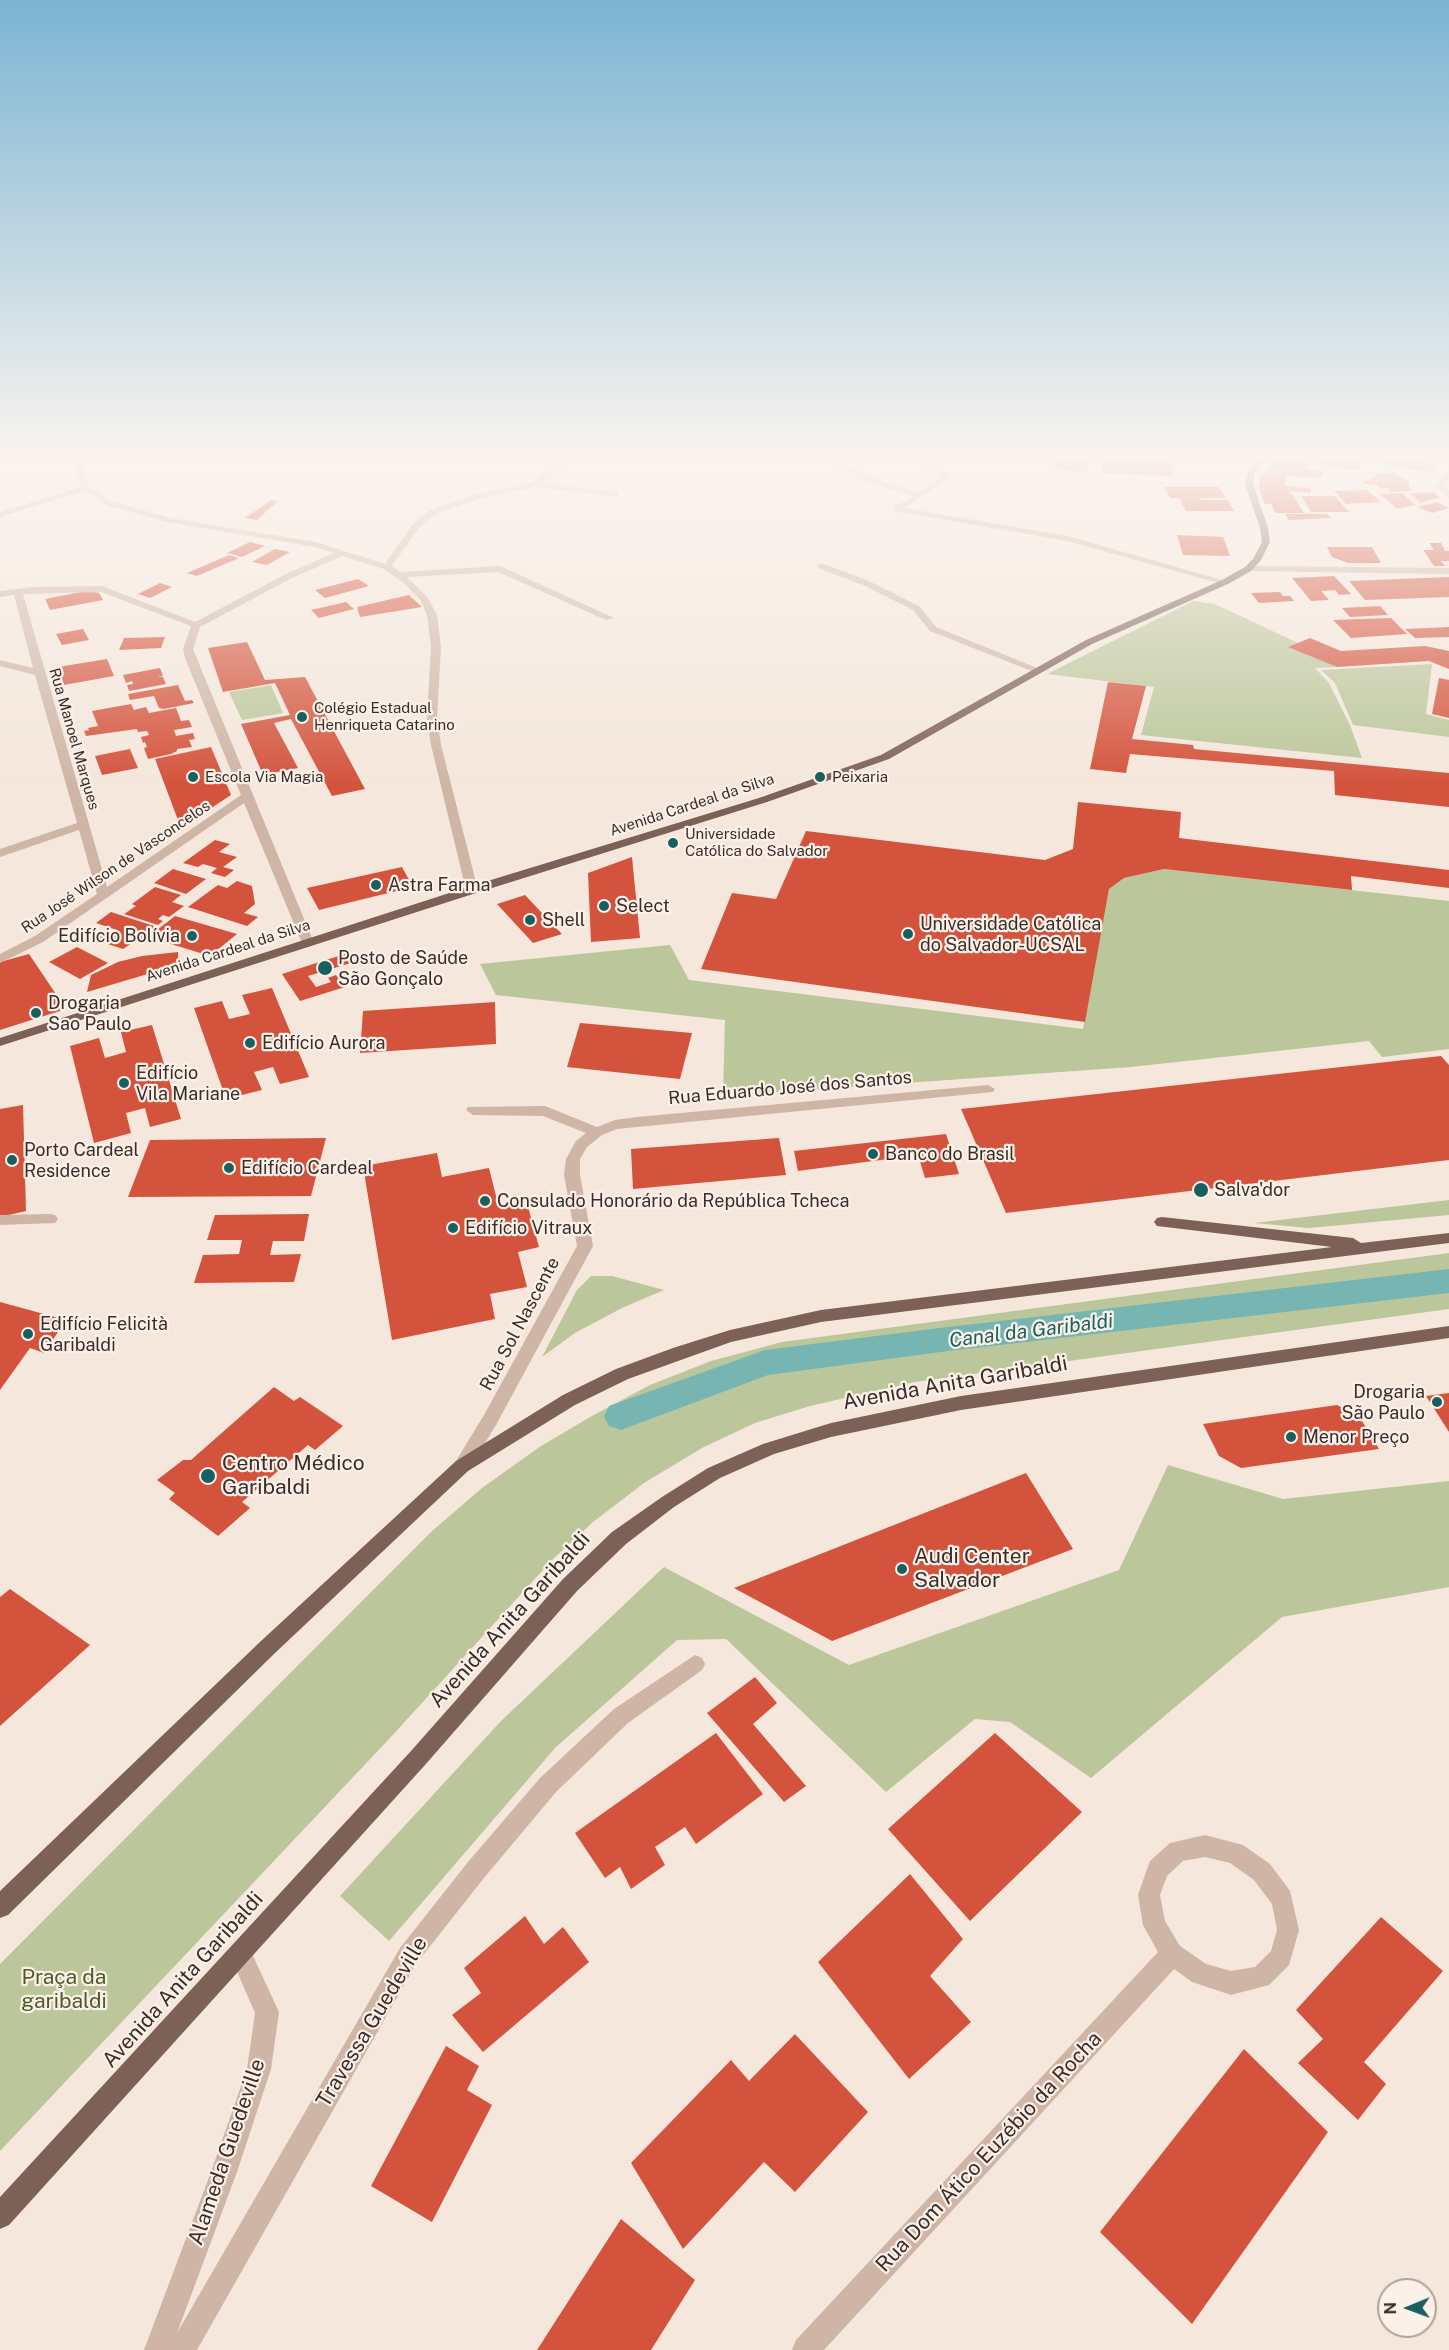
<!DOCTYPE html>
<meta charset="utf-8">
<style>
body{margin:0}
#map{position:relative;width:1449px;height:2350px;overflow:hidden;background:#f5e7dc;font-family:"Public Sans",sans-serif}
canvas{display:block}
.north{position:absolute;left:1377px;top:2278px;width:60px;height:60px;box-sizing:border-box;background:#fcf1e9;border:2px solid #aea29c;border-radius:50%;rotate:269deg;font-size:16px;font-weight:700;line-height:24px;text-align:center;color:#3a2c28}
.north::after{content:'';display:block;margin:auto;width:21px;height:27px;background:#18605f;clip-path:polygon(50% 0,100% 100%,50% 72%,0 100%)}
</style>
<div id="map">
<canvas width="1449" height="2350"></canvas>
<div class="north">N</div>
</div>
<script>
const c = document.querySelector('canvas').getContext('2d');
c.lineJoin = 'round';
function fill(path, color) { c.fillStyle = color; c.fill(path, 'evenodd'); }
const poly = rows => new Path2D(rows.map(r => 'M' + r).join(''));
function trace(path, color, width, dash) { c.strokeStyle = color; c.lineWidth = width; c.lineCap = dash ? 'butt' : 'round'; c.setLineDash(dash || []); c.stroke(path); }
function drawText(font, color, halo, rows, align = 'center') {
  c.font = font + ' "Public Sans",sans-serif'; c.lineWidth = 4.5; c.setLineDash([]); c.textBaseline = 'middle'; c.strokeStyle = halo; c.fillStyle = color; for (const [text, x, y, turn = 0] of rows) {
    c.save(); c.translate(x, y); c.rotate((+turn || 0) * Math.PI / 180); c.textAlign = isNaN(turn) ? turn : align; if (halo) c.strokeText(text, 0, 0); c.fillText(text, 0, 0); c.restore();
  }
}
const green = poly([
 [1193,601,1215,604,1298,643,1289,647,1337,667,1315,668,1329,683,1350,725,1362,758,1141,735,1154,687,1047,674],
 [1432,664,1426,714,1449,720,1449,737,1353,725,1335,683,1321,670],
 [271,685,283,713,242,720,229,692],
 [1164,869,1449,901,1449,1049,1382,1057,1369,1041,1131,1067,723,1096,725,1020,496,995,480,964,670,945,689,980,1083,1029,1109,889,1124,878],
 [1449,1200,1449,1215,1309,1228,1254,1223],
 [1449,1253,1449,1309,915,1382,810,1406,755,1423,702,1448,644,1483,593,1522,553,1559,390,1738,0,2151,0,1964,431,1532,482,1488,541,1446,592,1416,650,1385,711,1361,782,1342],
 [591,1276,612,1276,664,1290,622,1308,575,1333,542,1357,577,1290],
 [1168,1465,1283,1499,1449,1481,1449,1587,1282,1617,1091,1778,1010,1722,975,1719,886,1792,726,1639,677,1640,555,1748,389,1941,340,1896,501,1721,664,1567,849,1665,1119,1570]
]);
const canal = poly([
 [1449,1269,1449,1293,948,1351,768,1375,621,1430,609,1426,604,1416,609,1406,765,1350,948,1327,1449,1269]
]);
const building = poly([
 [1051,458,1079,458,1089,463,1085,464,1090,467,1086,467,1090,470,1075,473,1070,470,1064,471,1044,460],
 [1129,458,1173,458,1172,476,1102,473,1102,459,1129,461],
 [1273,458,1354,458,1352,460,1364,462,1356,470,1309,462,1305,468,1299,467,1324,472,1320,478,1286,476,1285,486,1311,488,1311,493,1290,491,1304,513,1275,513,1271,504,1265,504,1259,489,1260,478,1273,463,1270,462],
 [1387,458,1409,458,1438,466,1427,472,1384,464,1384,460],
 [1449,458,1440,464,1421,459,1422,458],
 [1374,473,1395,473,1409,482,1409,487,1412,491,1391,492,1387,488,1381,489,1376,484,1366,484,1363,481,1373,481,1370,478,1377,477],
 [1164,487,1219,487,1226,498,1200,498,1202,500,1228,500,1234,511,1186,511,1179,498,1170,498],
 [1366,490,1382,502,1346,504,1334,491],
 [1433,492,1440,497,1420,503,1410,493],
 [1402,493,1416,505,1397,509,1380,494],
 [1301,496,1335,496,1349,512,1311,512],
 [271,500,278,501,257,520,245,518],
 [1437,502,1449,508,1432,513,1417,507],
 [1285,514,1327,514,1331,518,1289,520],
 [1177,535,1223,537,1230,556,1183,555],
 [250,542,265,546,242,557,227,553],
 [1429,543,1441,543,1445,551,1449,551,1449,561,1441,561,1445,566,1434,566,1423,550,1434,550],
 [1327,547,1372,547,1381,563,1348,563,1332,557],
 [275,549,290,552,267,565,252,562],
 [229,555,239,558,197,576,187,573],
 [1334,576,1351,594,1339,595,1335,590,1321,591,1329,600,1311,601,1292,578],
 [1449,577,1449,597,1365,600,1349,581],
 [358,579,369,586,325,598,315,590],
 [160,583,172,587,150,598,138,594],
 [86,591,99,593,103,600,50,610,45,599],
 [1280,592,1283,596,1290,596,1294,601,1259,603,1251,593],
 [409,595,422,607,360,617,357,607],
 [346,602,354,609,319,618,311,610],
 [1380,606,1388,615,1350,617,1342,608],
 [1391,618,1407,634,1351,638,1333,620],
 [1449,627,1449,637,1415,638,1405,629],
 [83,629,89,640,62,645,56,634],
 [165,637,161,648,119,650,124,638],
 [1310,638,1341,651,1425,646,1449,651,1449,669,1429,661,1337,667,1288,647],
 [247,642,265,680,305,677,365,789,332,796,291,719,274,723,298,768,263,775,241,724,290,715,275,683,223,692,208,648],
 [107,659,114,676,64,685,58,667],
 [160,668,163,676,157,677,163,677,166,684,129,691,127,685,133,684,132,681,126,683,123,675],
 [1439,678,1449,680,1449,718,1432,714],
 [1108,682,1146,686,1132,739,1193,745,1194,749,1449,773,1449,807,1335,795,1334,771,1130,754,1126,773,1090,769],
 [178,685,185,701,192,700,194,703,164,709,159,708,154,696,130,700,128,694],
 [131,704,134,710,146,707,149,713,176,708,181,721,189,720,192,727,174,730,176,736,193,733,195,739,189,740,192,747,177,749,177,751,171,754,148,759,144,748,147,747,145,742,143,743,141,737,149,735,147,731,138,732,137,729,86,736,84,731,89,730,88,728,98,726,92,711],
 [211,747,231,795,181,828,155,759],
 [130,749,138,768,102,775,95,756],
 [1078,802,1181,812,1179,838,1449,870,1449,888,1351,876,1352,890,1164,869,1124,878,1109,889,1085,1022,701,969,732,893,776,899,806,831,1045,860,1073,849],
 [215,840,230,844,219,852,237,857,223,867,234,870,225,877,211,873,217,868,203,864,198,867,183,863],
 [632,857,640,938,591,942,588,873],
 [402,867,413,887,319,910,307,888],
 [173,869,206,879,186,894,154,883],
 [237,881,252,886,255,904,244,913,258,917,247,926,188,907,218,885,227,888],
 [155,887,181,895,172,902,184,906,169,917,163,915,158,919,163,921,158,925,124,914,136,906,132,904],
 [525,895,556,928,562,934,533,943,497,904],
 [111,912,157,927,139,940,128,936,123,940,132,943,123,949,86,937,93,932,107,937,117,930,96,923],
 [175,916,237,934,210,956,148,937],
 [77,947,108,963,80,979,49,962],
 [178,952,178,965,87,992,91,975,118,962,142,956],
 [348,953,354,962,308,976,316,987,331,982,328,978,336,975,345,987,300,1001,282,974],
 [29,954,66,1009,0,1030,0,962],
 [272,988,309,1077,280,1084,273,1067,254,1072,262,1090,226,1099,194,1008,222,1001,229,1019,250,1014,242,995],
 [495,1002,496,1044,360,1053,363,1011],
 [580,1023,692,1033,680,1079,567,1067],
 [152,1025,181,1119,150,1127,145,1108,126,1113,131,1133,94,1143,70,1046,99,1038,105,1058,126,1052,121,1032],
 [1441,1056,1449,1065,1449,1160,1006,1213,961,1109],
 [23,1105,26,1211,0,1217,0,1109],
 [946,1134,959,1174,925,1178,918,1155,798,1171,794,1151],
 [326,1138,311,1196,128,1197,150,1140],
 [779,1138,786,1175,633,1189,631,1149],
 [437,1153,442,1177,489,1168,499,1208,527,1203,539,1247,518,1252,527,1287,490,1294,495,1319,392,1340,363,1166],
 [309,1214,304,1241,273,1241,270,1255,301,1254,294,1282,194,1283,203,1255,239,1254,242,1240,207,1240,215,1215],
 [0,1302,66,1320,44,1353,30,1348,0,1390],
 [274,1387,294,1401,300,1397,343,1426,315,1450,308,1445,242,1502,250,1508,218,1536,169,1499,175,1493,157,1480,183,1460,191,1460],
 [1449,1393,1449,1432,1426,1396],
 [1337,1405,1359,1416,1379,1449,1241,1468,1219,1456,1203,1424],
 [1026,1473,1073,1549,832,1641,734,1588],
 [10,1589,90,1645,0,1726,0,1597],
 [755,1677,777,1703,753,1724,806,1786,784,1802,707,1713],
 [716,1733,763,1794,696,1844,685,1827,655,1847,665,1865,631,1889,620,1867,605,1878,575,1833],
 [995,1733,1082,1812,970,1921,888,1829],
 [910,1874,963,1939,930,1976,971,2022,909,2079,818,1962],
 [525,1916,544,1944,563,1927,589,1962,483,2052,452,2015,481,1993,464,1968],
 [1381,1917,1443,1971,1364,2062,1386,2084,1358,2120,1298,2063,1323,2039,1296,2010],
 [795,2034,868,2112,795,2192,764,2162,683,2249,631,2163,731,2060,749,2081],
 [446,2046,479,2066,467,2090,492,2105,432,2222,371,2186],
 [1244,2049,1328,2132,1192,2324,1100,2232],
 [621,2219,695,2280,651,2350,537,2350]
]);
const minor = poly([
 [71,458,79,458,89,487,112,501,170,518,316,542,385,564,412,525,430,510,479,493,532,483,562,458,571,458,556,474,542,483,618,492,618,496,615,496,534,487,484,497,436,514,418,529,392,566,400,572,500,566,614,618,606,620,498,572,407,577,428,598,437,615,441,647,437,719,441,745,478,890,476,893,472,894,466,890,431,745,427,719,431,647,427,615,421,601,404,583,384,569,342,556,290,579,200,627,193,649,314,943,312,946,308,947,302,943,244,803,43,942,0,963,0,954,35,936,97,894,79,830,0,857,0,849,77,823,35,675,0,666,0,660,33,668,14,595,0,597,0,591,33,587,102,586,195,622,284,575,334,553,315,547,166,522,106,505,84,491,0,517,0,512,81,487,71,458],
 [101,592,191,626,183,649,185,658,241,795,107,887,23,594,101,592],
 [819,458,830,458,839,462,856,458,870,458,846,465,879,480,918,492,942,477,914,458,924,458,951,477,904,508,1068,536,1229,582,1222,584,1067,541,894,511,894,507,913,496,873,484,819,458],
 [1446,471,1449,471,1449,479,1444,487,1449,491,1449,498,1436,487,1446,471],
 [818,564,824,564,869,581,919,606,936,627,1042,670,1034,672,930,631,913,610,863,585,818,568,818,564],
 [1248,566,1449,568,1449,574,1245,571,1244,569,1248,566],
 [988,1085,995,1089,993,1092,637,1127,617,1129,602,1135,587,1147,580,1159,580,1175,593,1246,496,1425,468,1471,462,1473,456,1471,453,1466,456,1461,484,1415,577,1246,564,1175,566,1159,576,1141,586,1133,543,1116,473,1115,466,1110,468,1107,545,1106,597,1127,615,1120,637,1117,988,1085],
 [50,1214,55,1215,58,1219,55,1223,0,1225,0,1215,50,1214],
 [695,1655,702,1658,705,1664,702,1670,628,1723,556,1792,484,1878,416,1964,197,2350,144,2350,211,2172,247,2069,255,2013,229,1953,232,1945,240,1942,248,1945,279,2012,271,2069,237,2172,177,2333,400,1948,468,1862,540,1778,614,1709,695,1655],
 [1205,1835,1243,1845,1270,1864,1290,1891,1299,1930,1289,1965,1269,1985,1231,1995,1192,1982,1174,1969,824,2350,792,2350,796,2340,1158,1952,1143,1925,1138,1895,1147,1869,1150,1861,1170,1843,1205,1835],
 [1205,1857,1230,1863,1254,1880,1272,1904,1277,1930,1271,1951,1255,1967,1231,1971,1206,1964,1180,1946,1165,1921,1160,1895,1167,1876,1183,1861,1205,1857]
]);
const major = poly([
 [1258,458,1266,458,1255,473,1253,484,1268,528,1270,542,1261,560,1251,571,1228,584,1092,644,889,759,767,802,476,893,0,1046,0,1038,468,887,759,798,881,755,1086,640,1222,580,1245,567,1253,559,1262,542,1260,528,1245,484,1247,473,1258,458],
 [1162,1217,1353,1238,1361,1243,1449,1233,1449,1243,821,1322,731,1342,628,1379,575,1405,468,1471,275,1653,8,1915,0,1918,0,1891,261,1641,456,1461,563,1395,616,1369,673,1348,730,1330,821,1310,1332,1247,1157,1226,1154,1222,1157,1218,1162,1217],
 [1449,1326,1449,1338,961,1410,831,1437,774,1454,720,1478,674,1507,626,1544,577,1591,425,1765,9,2225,0,2229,0,2197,411,1751,563,1579,612,1532,662,1497,708,1468,763,1444,831,1423,961,1396,1449,1326]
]);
const markers = [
 [302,717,6,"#18605f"],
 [193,777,6,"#18605f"],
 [820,777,6,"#18605f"],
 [673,843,6,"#18605f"],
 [376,885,6,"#18605f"],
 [604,906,6,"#18605f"],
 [530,920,6,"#18605f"],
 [908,934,6,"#18605f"],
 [192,936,6,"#18605f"],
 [325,968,8,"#18605f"],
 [36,1013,6,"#18605f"],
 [250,1043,6,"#18605f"],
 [124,1083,6,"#18605f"],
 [873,1154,6,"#18605f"],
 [12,1160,6,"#18605f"],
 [229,1168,6,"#18605f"],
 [1201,1190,8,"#18605f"],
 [485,1201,6,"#18605f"],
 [453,1228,6,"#18605f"],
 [28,1334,6,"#18605f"],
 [1437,1402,6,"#18605f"],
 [1291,1437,6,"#18605f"],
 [208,1476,8,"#18605f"],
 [902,1569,6,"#18605f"]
];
const farPoinames = [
 ["Colégio Estadual",314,708],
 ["Henriqueta Catarino",314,725],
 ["Escola Via Magia",205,777],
 ["Peixaria",832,777],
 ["Universidade",685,834],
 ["Católica do Salvador",685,851]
];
const farStreetnames = [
 ["Rua Manoel Marques",74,739,74],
 ["Avenida Cardeal da Silva",692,805,-18],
 ["Rua José Wilson de Vasconcelos",116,867,-34],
 ["Avenida Cardeal da Silva",228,951,-18]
];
const poiNames = [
 ["Astra Farma",388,885],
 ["Select",616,906],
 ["Shell",542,920],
 ["Universidade Católica",920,924],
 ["do Salvador-UCSAL",920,945],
 ["Edifício Bolívia",180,936,"right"],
 ["Posto de Saúde",338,958],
 ["São Gonçalo",338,979],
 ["Drogaria",48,1003],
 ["Sao Paulo",48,1024],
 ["Edifício Aurora",262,1043],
 ["Edifício",136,1073],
 ["Vila Mariane",136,1094],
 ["Porto Cardeal",24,1150],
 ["Residence",24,1171],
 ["Banco do Brasil",885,1154],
 ["Edifício Cardeal",241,1168],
 ["Salva'dor",1214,1190],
 ["Consulado Honorário da República Tcheca",497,1201],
 ["Edifício Vitraux",465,1228],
 ["Edifício Felicità",40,1324],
 ["Garibaldi",40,1345],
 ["Drogaria",1425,1392,"right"],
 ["São Paulo",1425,1413,"right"],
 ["Menor Preço",1303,1437]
];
const streetNames = [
 ["Rua Eduardo José dos Santos",790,1088,-5],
 ["Rua Sol Nascente",520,1324,-62]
];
const waterNames = [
 ["Canal da Garibaldi",1031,1331,-7]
];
const nearStreetnames = [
 ["Avenida Anita Garibaldi",955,1383,-10],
 ["Avenida Anita Garibaldi",510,1620,-48],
 ["Avenida Anita Garibaldi",183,1980,-48],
 ["Travessa Guedeville",372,2022,-59],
 ["Alameda Guedeville",227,2152,-71],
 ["Rua Dom Ático Euzébio da Rocha",989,2152,-47]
];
const nearPoinames = [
 ["Centro Médico",222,1464],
 ["Garibaldi",222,1488],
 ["Audi Center",914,1557],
 ["Salvador",914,1581]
];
const nearParknames = [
 ["Praça da",64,1978],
 ["garibaldi",64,2002]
];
fill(green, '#bbc69a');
fill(canal, '#77b5b2');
fill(building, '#d3533c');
fill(minor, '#ceb5a6');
fill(major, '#7d6157');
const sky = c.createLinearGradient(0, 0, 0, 787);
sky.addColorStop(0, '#7bb4d2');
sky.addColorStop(0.58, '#faf4ef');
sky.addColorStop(1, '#faf4ef00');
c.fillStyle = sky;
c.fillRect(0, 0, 1449, 787);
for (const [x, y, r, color] of markers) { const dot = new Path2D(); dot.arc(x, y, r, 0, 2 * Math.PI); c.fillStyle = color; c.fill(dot); trace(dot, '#fcf1e9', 2); }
drawText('15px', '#3a2c28', '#fcf1e9', farPoinames, 'left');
drawText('15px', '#3a2c28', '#fcf1e9', farStreetnames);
drawText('18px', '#3a2c28', '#fcf1e9', poiNames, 'left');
drawText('18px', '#3a2c28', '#fcf1e9', streetNames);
drawText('italic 20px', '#18605f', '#fcf1e9', waterNames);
drawText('21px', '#3a2c28', '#fcf1e9', nearStreetnames);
drawText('21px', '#3a2c28', '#fcf1e9', nearPoinames, 'left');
drawText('21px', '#4d5b28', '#fcf1e9', nearParknames);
</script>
